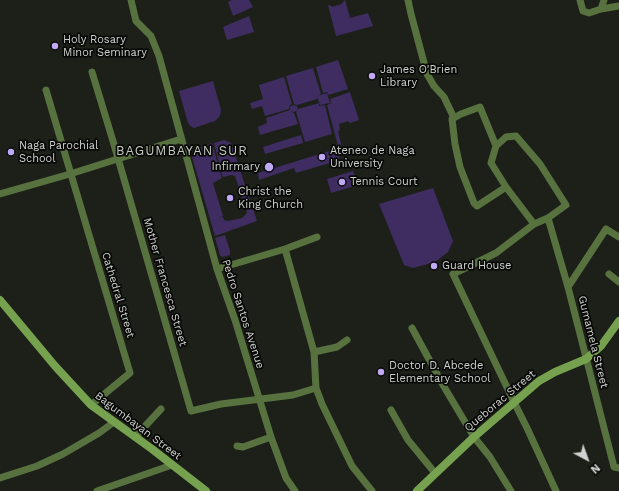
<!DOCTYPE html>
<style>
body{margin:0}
#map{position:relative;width:619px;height:491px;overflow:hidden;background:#1c2019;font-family:"Work Sans",sans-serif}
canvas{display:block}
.north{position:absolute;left:567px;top:439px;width:40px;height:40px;-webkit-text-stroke:3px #080907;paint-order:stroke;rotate:139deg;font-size:11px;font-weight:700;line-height:16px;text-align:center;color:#cfd2ce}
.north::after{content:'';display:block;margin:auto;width:14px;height:18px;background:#cfd2ce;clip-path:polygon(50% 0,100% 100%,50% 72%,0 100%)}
</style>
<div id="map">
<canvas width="619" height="491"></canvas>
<div class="north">N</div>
</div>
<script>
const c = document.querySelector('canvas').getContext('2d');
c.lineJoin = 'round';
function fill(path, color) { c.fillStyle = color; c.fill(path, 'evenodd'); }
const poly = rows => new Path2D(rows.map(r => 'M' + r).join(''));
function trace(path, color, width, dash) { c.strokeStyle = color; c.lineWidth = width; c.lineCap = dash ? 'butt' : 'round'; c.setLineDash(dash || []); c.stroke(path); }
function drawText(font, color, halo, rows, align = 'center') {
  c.font = font + ' "Work Sans",sans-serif'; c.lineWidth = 3.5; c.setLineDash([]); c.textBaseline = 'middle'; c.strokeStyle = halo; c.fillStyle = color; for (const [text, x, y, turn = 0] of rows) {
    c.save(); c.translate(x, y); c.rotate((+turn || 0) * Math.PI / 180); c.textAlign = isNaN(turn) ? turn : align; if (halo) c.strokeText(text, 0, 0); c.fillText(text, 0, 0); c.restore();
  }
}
const green = poly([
 [232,0,249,0,253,7,233,16,228,2],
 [345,0,350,18,368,13,373,26,336,36,328,5,332,6,332,7,342,4,342,3],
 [249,16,254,32,227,40,223,27],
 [338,60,348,89,328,95,327,92,323,93,316,67],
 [313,68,321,94,317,96,327,93,330,103,320,105,317,97,317,99,297,105,294,104,286,76],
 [284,77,292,104,290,105,289,109,265,116,262,106,252,109,250,103,263,99,259,85],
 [213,81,221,110,220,116,215,121,194,128,190,126,188,123,179,91],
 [350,92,359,120,350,123,348,121,339,124,340,130,338,131,343,152,340,153,327,105,331,103,330,99],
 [319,103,319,106,325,105,332,134,305,142,296,112,298,109],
 [293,105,297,106,298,110,294,112,291,111,294,113,298,124,260,135,258,127,267,123,266,118,290,110,290,107],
 [301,135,303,143,265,154,263,147],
 [224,140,231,143,257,221,215,236,192,157,194,150,212,143,218,164,215,166,215,168,216,170,220,172,222,178,213,183,223,216,219,218,223,217,224,220,228,221,242,218,247,213,235,176,231,175,223,177,221,172,224,167,221,163,219,163,214,143],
 [336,149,340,160,296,173,294,168,259,180,258,173],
 [353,171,358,185,331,193,327,179],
 [433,188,453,241,448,252,435,262,413,268,404,265,379,204],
 [225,235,230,251,230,255,222,257,220,255,215,238]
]);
const street = poly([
 [131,0,136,21,151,36,159,56,217,269,235,320,271,437,286,478,295,491],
 [408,0,411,14,427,74,434,86,444,97,454,118],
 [580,0,583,11,589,13,601,9],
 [604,0,601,9,619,6],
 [92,72,113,141,191,411,221,404,293,395,316,388],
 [46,90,130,373,91,405],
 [496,146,480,107,461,114,452,119,455,144,460,167,474,203,477,206,506,187],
 [0,194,70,174,181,139],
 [548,218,568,287,614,467,619,468],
 [534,224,506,187,491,163,496,146,506,137,516,136,540,164,566,205,548,218,534,224,496,253,453,274,514,402,527,428,556,491],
 [285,249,314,352,316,388,322,404,352,466,372,491],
 [217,269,285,249,317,237],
 [609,274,619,282],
 [568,287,606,229,619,237],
 [412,328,443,385,474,437,490,457,511,491],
 [314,352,337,347,347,340],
 [391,410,408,440,435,473],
 [135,437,161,409],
 [237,446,243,447,271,437],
 [0,478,37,466,63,454,99,433,114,422],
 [97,491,172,465]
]);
const secondary = poly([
 [0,300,55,366,91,405,152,449,206,491],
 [417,491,474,437,539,381,555,372,586,359,601,346,619,321]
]);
const markers = [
 [55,46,4,"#bfa8f4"],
 [372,76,4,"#bfa8f4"],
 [11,152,4,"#bfa8f4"],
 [322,157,4,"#bfa8f4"],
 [269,167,5,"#bfa8f4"],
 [342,182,4,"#bfa8f4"],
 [230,198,4,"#bfa8f4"],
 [434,266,4,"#bfa8f4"],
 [381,372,4,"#bfa8f4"]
];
const poiNames = [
 ["Holy Rosary",63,40],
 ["Minor Seminary",63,53],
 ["James O'Brien",380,70],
 ["Library",380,83],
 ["Naga Parochial",19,146],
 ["School",19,159],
 ["Ateneo de Naga",330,151],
 ["University",330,164],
 ["Infirmary",260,167,"right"],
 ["Tennis Court",350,182],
 ["Christ the",238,192],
 ["King Church",238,205],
 ["Guard House",442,266],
 ["Doctor D. Abcede",389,366],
 ["Elementary School",389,379]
];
const streetNames = [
 ["Mother Francesca Street",165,282,74],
 ["Cathedral Street",118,295,73],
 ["Pedro Santos Avenue",243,314,72],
 ["Gumamela Street",593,342,76],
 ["Queborac Street",500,401,-40],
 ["Bagumbayan Street",138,426,37]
];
const quarterNames = [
 ["BAGUMBAYAN SUR",182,151]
];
fill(green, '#3f2d61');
trace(street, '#57713f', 7);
trace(secondary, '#76a14e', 8);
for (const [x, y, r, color] of markers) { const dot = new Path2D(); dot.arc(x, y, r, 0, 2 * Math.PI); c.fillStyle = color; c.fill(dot); trace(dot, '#080907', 1.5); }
drawText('11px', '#cfd2ce', '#080907', poiNames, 'left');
drawText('11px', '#cfd2ce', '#080907', streetNames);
c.letterSpacing = '1px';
drawText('13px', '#c3c8bf', '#080907', quarterNames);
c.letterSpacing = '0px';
</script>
